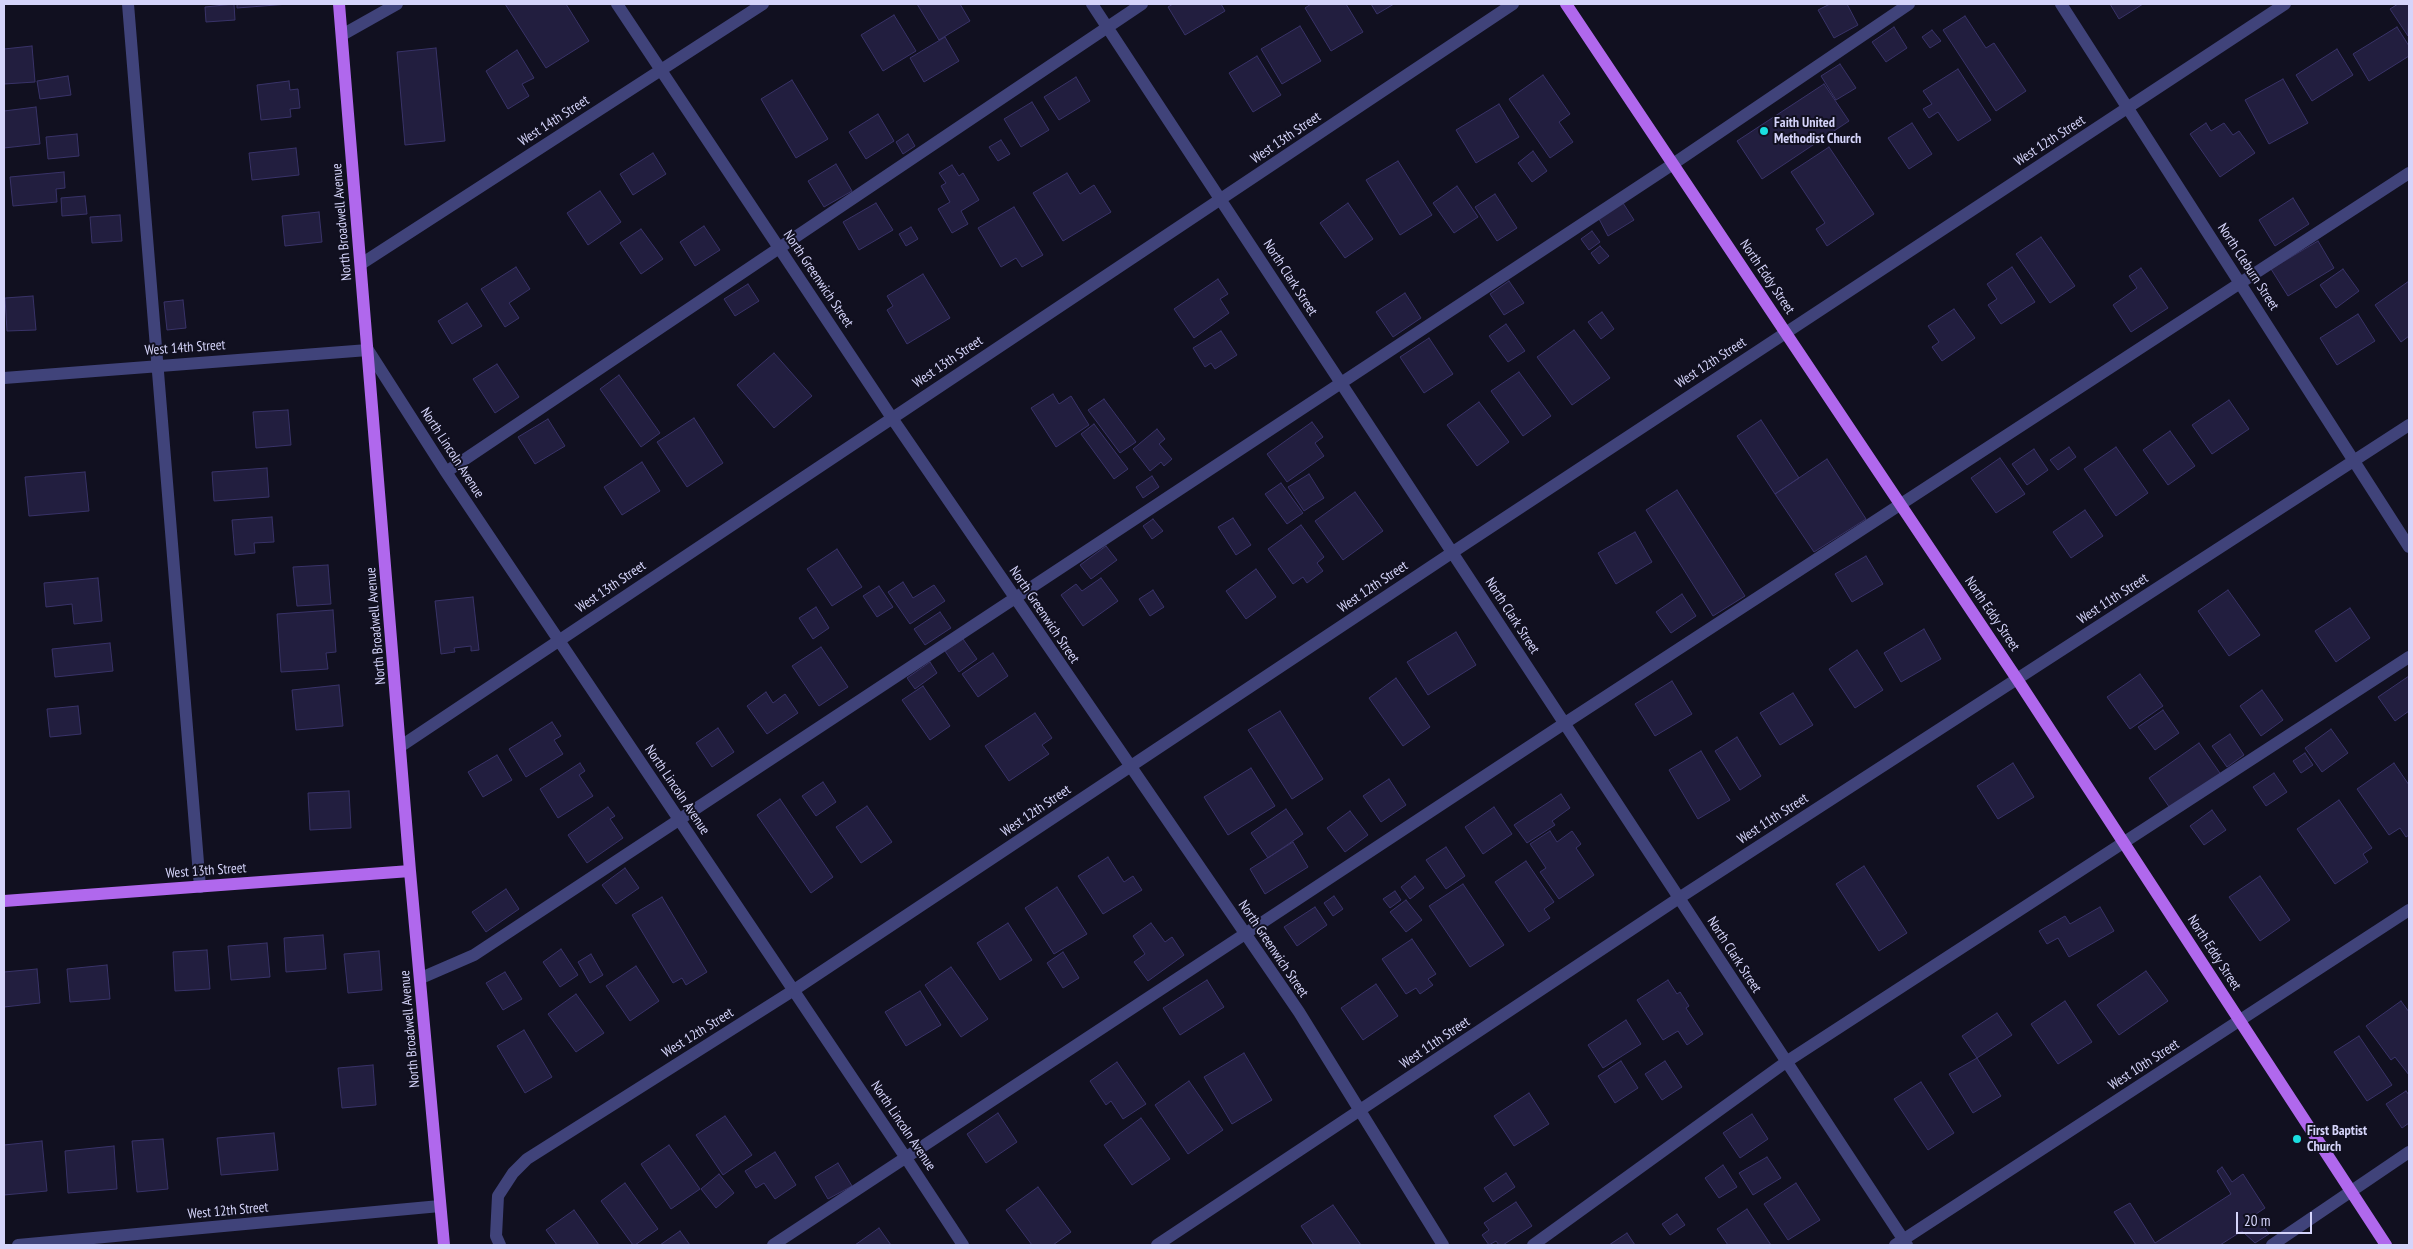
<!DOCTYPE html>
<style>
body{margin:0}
#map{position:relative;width:2413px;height:1249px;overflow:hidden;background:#111020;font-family:"PT Sans Narrow",sans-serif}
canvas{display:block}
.frame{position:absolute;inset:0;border:5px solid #d5d4fa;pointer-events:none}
.scale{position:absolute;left:2236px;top:1212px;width:76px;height:22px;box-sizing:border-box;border:2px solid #d5d4fa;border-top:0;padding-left:6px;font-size:15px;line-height:18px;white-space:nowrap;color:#d5d4fa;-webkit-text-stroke:4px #111020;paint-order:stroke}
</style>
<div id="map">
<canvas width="2413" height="1249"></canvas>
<div class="frame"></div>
<div class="scale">20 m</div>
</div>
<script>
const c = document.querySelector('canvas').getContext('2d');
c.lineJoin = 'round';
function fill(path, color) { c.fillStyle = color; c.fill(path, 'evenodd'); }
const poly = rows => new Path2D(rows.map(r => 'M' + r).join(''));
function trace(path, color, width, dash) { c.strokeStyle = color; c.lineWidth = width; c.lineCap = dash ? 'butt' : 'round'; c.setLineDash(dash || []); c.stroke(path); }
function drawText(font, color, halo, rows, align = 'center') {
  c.font = font + ' "PT Sans Narrow",sans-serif'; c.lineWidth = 4; c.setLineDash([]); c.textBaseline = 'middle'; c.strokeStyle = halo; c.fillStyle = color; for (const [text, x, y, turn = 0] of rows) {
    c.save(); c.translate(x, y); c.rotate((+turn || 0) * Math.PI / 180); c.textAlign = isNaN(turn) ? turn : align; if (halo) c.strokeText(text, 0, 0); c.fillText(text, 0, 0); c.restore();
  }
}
const building = poly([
 [234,4,235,20,206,22,205,7,234,4],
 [237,4,289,4,237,8,237,4],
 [505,4,566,4,589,41,546,68,505,4],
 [917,4,960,4,970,21,939,40,917,4],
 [1173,4,1221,4,1225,11,1185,35,1168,7,1173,4],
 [1311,4,1346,4,1363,32,1331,51,1305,8,1311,4],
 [1371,4,1394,4,1377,14,1371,4],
 [1830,4,1847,4,1858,25,1834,38,1818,10,1830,4],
 [2110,4,2143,4,2119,19,2110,4],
 [2398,4,2409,4,2408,36,2390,9,2398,4],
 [894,15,916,51,883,71,861,35,894,15],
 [1965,16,1986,48,1994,43,2026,91,1996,111,1943,30,1965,16],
 [1300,26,1321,61,1282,84,1261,49,1300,26],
 [1894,27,1907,48,1886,62,1872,42,1894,27],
 [2397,27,2409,46,2409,56,2369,81,2353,54,2397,27],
 [1932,30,1941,41,1930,48,1922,37,1932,30],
 [945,37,959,61,924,82,910,58,945,37],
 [32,46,35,82,4,84,4,49,32,46],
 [436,48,445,141,405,145,397,52,436,48],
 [2337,49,2353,75,2312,101,2296,75,2337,49],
 [517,50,534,78,522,84,529,96,508,109,486,71,517,50],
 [1257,56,1281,95,1253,112,1229,73,1257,56],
 [1840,64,1856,88,1836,100,1821,76,1840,64],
 [1958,69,1991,120,1958,141,1938,112,1929,118,1923,109,1932,104,1923,91,1958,69],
 [1543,75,1570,114,1559,122,1573,142,1550,158,1509,99,1543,75],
 [68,76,71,95,40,99,37,81,68,76],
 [1076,77,1090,101,1059,120,1044,97,1076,77],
 [2283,79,2308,123,2269,144,2245,100,2283,79],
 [792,80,828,139,796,158,761,99,792,80],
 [289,81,290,90,298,89,300,108,290,109,291,117,261,120,257,85,289,81],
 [1824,84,1849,121,1762,179,1737,141,1824,84],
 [1032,102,1049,130,1021,147,1004,119,1032,102],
 [1499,104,1519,137,1476,163,1456,130,1499,104],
 [36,107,40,144,4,148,4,111,36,107],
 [878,114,894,141,866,159,849,132,878,114],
 [1912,123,1932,154,1909,169,1888,138,1912,123],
 [2206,123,2211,131,2224,123,2233,135,2239,131,2255,153,2220,177,2190,134,2206,123],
 [77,134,79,156,48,159,46,137,77,134],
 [908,134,915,146,903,154,896,142,908,134],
 [1001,140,1010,154,998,161,989,147,1001,140],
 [1829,147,1874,214,1827,246,1816,229,1825,223,1791,172,1829,147],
 [296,148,299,175,252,180,249,153,296,148],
 [1533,151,1547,171,1532,182,1518,163,1533,151],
 [653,153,666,174,633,195,620,174,653,153],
 [1398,161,1432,215,1400,235,1366,180,1398,161],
 [836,164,852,191,824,207,808,181,836,164],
 [952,165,959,176,963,173,979,200,961,211,968,224,952,233,938,209,950,202,941,186,946,183,939,173,952,165],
 [64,172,65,188,56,189,57,202,13,206,10,177,64,172],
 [1067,173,1080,194,1094,185,1111,212,1063,241,1033,193,1067,173],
 [1457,186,1478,217,1454,233,1433,203,1457,186],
 [600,191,621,222,588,245,567,213,600,191],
 [1495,194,1517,228,1497,241,1475,207,1495,194],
 [85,196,87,214,62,216,61,198,85,196],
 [2293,198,2309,224,2275,246,2259,220,2293,198],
 [876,203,893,230,859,250,843,222,876,203],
 [1348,203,1373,239,1345,258,1320,223,1348,203],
 [1623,203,1634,220,1608,236,1598,217,1623,203],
 [1014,207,1043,255,1022,267,1016,258,1001,267,978,228,1014,207],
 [319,212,322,242,285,246,282,216,319,212],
 [120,215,122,241,92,243,90,217,120,215],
 [704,226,720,250,695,266,680,242,704,226],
 [911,227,918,239,906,246,899,234,911,227],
 [641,229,663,259,641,274,620,243,641,229],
 [1592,231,1600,242,1589,250,1581,239,1592,231],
 [2041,237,2075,286,2050,303,2016,254,2041,237],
 [2318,241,2334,268,2288,296,2271,269,2318,241],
 [1600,246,1609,256,1599,264,1591,253,1600,246],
 [516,267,530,289,509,303,519,318,505,327,481,289,516,267],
 [2012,267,2035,302,2001,324,1988,305,1997,299,1987,284,2012,267],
 [2141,268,2168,308,2131,332,2113,305,2137,288,2129,276,2141,268],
 [2343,269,2359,291,2336,308,2320,285,2343,269],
 [923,274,950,318,907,344,887,310,893,306,887,296,923,274],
 [1218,279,1228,294,1220,299,1229,313,1194,338,1174,309,1218,279],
 [1509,281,1524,303,1504,315,1490,294,1509,281],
 [2409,281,2409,336,2401,342,2375,305,2409,281],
 [748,284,759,301,735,316,724,299,748,284],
 [1405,293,1421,318,1393,337,1376,312,1405,293],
 [33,296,36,330,7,331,5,298,33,296],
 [183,300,186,328,167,330,164,302,183,300],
 [467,303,482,326,452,344,438,321,467,303],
 [1954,309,1975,338,1942,361,1932,347,1939,342,1928,326,1954,309],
 [1602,312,1614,329,1601,339,1588,322,1602,312],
 [2358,314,2375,341,2337,365,2320,338,2358,314],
 [1506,324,1525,351,1508,362,1489,336,1506,324],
 [1574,330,1610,378,1572,405,1537,357,1574,330],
 [1221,331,1237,355,1215,369,1211,363,1205,367,1193,348,1221,331],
 [1429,338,1453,374,1424,393,1400,357,1429,338],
 [774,353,812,396,774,428,737,385,774,353],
 [497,364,519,397,495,413,473,379,497,364],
 [1519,372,1551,416,1523,436,1491,391,1519,372],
 [619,375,660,433,641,447,600,389,619,375],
 [1053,394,1059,404,1071,396,1089,425,1056,447,1031,408,1053,394],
 [1104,399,1136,442,1120,453,1088,410,1104,399],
 [2229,400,2249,429,2212,454,2192,425,2229,400],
 [1479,402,1509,442,1477,466,1447,425,1479,402],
 [288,410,291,445,256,448,253,412,288,410],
 [694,418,723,463,687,487,657,442,694,418],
 [548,419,565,446,535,464,518,437,548,419],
 [1761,420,1799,478,1775,494,1737,436,1761,420],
 [1312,422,1323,437,1315,443,1324,456,1287,482,1267,454,1312,422],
 [1094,424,1128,469,1114,479,1081,434,1094,424],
 [1157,429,1165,439,1159,444,1172,459,1164,466,1161,462,1150,471,1133,449,1157,429],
 [2170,431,2195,466,2168,485,2143,450,2170,431],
 [2069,447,2076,457,2058,470,2050,460,2069,447],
 [2116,447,2148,493,2116,516,2084,469,2116,447],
 [2034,449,2048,470,2027,485,2012,464,2034,449],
 [2000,458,2025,494,1996,513,1971,478,2000,458],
 [1827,459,1866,519,1814,552,1775,494,1827,459],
 [642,462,660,491,622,515,604,487,642,462],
 [267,468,269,497,214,501,212,472,267,468],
 [85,472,89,511,29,516,25,477,85,472],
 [1309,474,1324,498,1304,511,1288,487,1309,474],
 [1152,476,1159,487,1143,498,1136,487,1152,476],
 [1281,483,1303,513,1287,524,1265,494,1281,483],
 [1677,490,1745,596,1713,616,1646,510,1677,490],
 [1355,492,1383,531,1343,560,1315,521,1355,492],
 [2085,510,2103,536,2071,558,2053,532,2085,510],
 [272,517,274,542,254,543,255,553,235,555,232,520,272,517],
 [1233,518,1251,545,1236,555,1218,527,1233,518],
 [1153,519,1163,531,1152,539,1143,526,1153,519],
 [1301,525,1324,557,1317,563,1323,571,1307,583,1303,577,1293,584,1268,549,1301,525],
 [1635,532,1652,562,1616,584,1598,553,1635,532],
 [1106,546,1117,560,1091,579,1080,565,1106,546],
 [837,549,862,587,832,606,807,569,837,549],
 [1866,556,1883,584,1852,602,1835,574,1866,556],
 [328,565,331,604,297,606,293,567,328,565],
 [1256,569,1276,597,1246,619,1226,591,1256,569],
 [98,578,102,621,74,624,72,604,46,607,44,583,98,578],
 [1101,578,1118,601,1083,626,1061,595,1076,584,1082,591,1101,578],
 [903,582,913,598,934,585,945,601,910,624,888,592,903,582],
 [879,586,893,607,877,617,863,596,879,586],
 [1153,590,1164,607,1150,616,1139,599,1153,590],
 [2228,590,2260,635,2229,656,2198,611,2228,590],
 [1682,594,1696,616,1671,633,1656,612,1682,594],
 [473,597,479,650,471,651,471,646,454,648,455,652,441,654,435,601,473,597],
 [816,607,829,628,813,639,799,618,816,607],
 [2350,608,2370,638,2336,662,2315,631,2350,608],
 [333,610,336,652,326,653,328,669,281,672,277,614,333,610],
 [940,612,951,628,925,645,914,629,940,612],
 [1924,629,1941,659,1901,682,1884,653,1924,629],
 [1456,632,1476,665,1428,695,1407,662,1456,632],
 [963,639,977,659,959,672,945,651,963,639],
 [110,643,113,671,55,677,52,649,110,643],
 [821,647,848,687,819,706,792,666,821,647],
 [1857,650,1883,690,1855,708,1829,669,1857,650],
 [993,653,1008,676,978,697,962,674,993,653],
 [930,662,937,673,915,689,907,678,930,662],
 [2140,674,2163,706,2130,729,2107,697,2140,674],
 [2409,676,2409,711,2395,721,2378,697,2409,676],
 [1396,678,1430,727,1403,746,1369,698,1396,678],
 [1672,681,1692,714,1655,736,1635,704,1672,681],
 [339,685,343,726,296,730,292,690,339,685],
 [923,686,950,726,930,740,902,700,923,686],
 [2262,690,2283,720,2261,736,2240,706,2262,690],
 [766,692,773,703,785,694,798,713,767,734,747,706,766,692],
 [1793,693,1813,725,1780,745,1760,713,1793,693],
 [78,706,81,734,50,737,47,709,78,706],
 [2163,710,2179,733,2155,750,2138,727,2163,710],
 [1280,711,1323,779,1292,799,1248,730,1280,711],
 [1035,713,1052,738,1042,745,1049,754,1009,781,985,746,1035,713],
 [552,722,561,736,554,740,563,754,526,777,509,749,552,722],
 [718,728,734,752,712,767,696,743,718,728],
 [2331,729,2348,753,2322,772,2305,748,2331,729],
 [2230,734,2244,755,2227,767,2212,746,2230,734],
 [1737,737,1761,776,1740,790,1715,751,1737,737],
 [2199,743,2222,776,2172,811,2149,778,2199,743],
 [1701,751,1730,800,1698,819,1669,770,1701,751],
 [2305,753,2313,765,2301,773,2293,761,2305,753],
 [497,755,512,780,483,797,468,772,497,755],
 [580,763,585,771,579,775,593,796,558,818,540,789,580,763],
 [2013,763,2034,797,1998,819,1977,786,2013,763],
 [2394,763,2409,785,2409,835,2406,837,2400,828,2389,835,2357,789,2394,763],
 [1251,768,1275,806,1228,835,1204,797,1251,768],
 [2274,773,2287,792,2266,806,2253,787,2274,773],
 [1389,779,1406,805,1381,822,1363,796,1389,779],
 [823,782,836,802,816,816,802,796,823,782],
 [349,791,351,828,310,830,308,793,349,791],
 [1561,794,1570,808,1552,821,1555,825,1527,843,1514,825,1561,794],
 [780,799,833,877,811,893,757,815,780,799],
 [2339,800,2372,848,2363,854,2368,862,2335,884,2297,829,2339,800],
 [867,806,892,842,861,863,836,827,867,806],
 [608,807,615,816,610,819,623,838,587,863,568,835,608,807],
 [1494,807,1512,834,1483,854,1465,827,1494,807],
 [1286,809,1303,834,1268,858,1251,833,1286,809],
 [2212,810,2226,830,2204,845,2190,826,2212,810],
 [1350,811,1368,835,1345,852,1327,828,1350,811],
 [1550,831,1557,842,1572,831,1581,844,1576,848,1594,875,1559,899,1540,872,1546,868,1530,844,1550,831],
 [1293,842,1308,867,1265,894,1250,869,1293,842],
 [1446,847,1465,876,1446,889,1426,860,1446,847],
 [1108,857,1124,882,1133,876,1142,890,1103,914,1078,876,1108,857],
 [1526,861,1554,902,1544,909,1550,918,1529,932,1495,882,1526,861],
 [1864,866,1907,933,1879,951,1836,884,1864,866],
 [625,868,639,888,616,904,602,885,625,868],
 [1415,876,1424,888,1410,899,1401,887,1415,876],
 [2260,876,2290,920,2260,941,2229,897,2260,876],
 [1463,884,1504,945,1470,967,1429,906,1463,884],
 [1057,887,1087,934,1054,954,1025,908,1057,887],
 [506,889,519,909,486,932,472,912,506,889],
 [1395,891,1401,900,1390,908,1383,899,1395,891],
 [1334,896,1343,909,1333,916,1324,903,1334,896],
 [662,897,707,972,686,985,682,978,673,983,632,915,662,897],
 [1406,900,1422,920,1406,932,1390,912,1406,900],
 [1315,907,1327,925,1297,946,1284,927,1315,907],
 [2100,907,2114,931,2069,957,2058,938,2047,944,2039,931,2065,916,2070,924,2100,907],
 [1008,923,1032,960,1000,980,977,943,1008,923],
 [1151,923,1165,942,1172,937,1184,955,1148,981,1134,962,1145,954,1133,936,1151,923],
 [323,935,326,969,286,972,284,938,323,935],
 [1412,939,1436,974,1428,979,1433,985,1420,994,1416,988,1406,994,1382,959,1412,939],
 [267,943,270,977,231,980,228,946,267,943],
 [561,949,578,975,560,987,543,962,561,949],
 [207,950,210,989,175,991,173,952,207,950],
 [379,951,382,990,348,993,344,954,379,951],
 [1063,952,1079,978,1063,988,1047,963,1063,952],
 [591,954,603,975,590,983,578,962,591,954],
 [107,965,110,999,70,1002,67,969,107,965],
 [636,966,659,1001,630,1021,606,986,636,966],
 [951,967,988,1019,961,1037,925,985,951,967],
 [37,969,40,1003,4,1007,4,972,37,969],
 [2146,971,2168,1001,2119,1035,2097,1005,2146,971],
 [505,972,522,999,503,1010,486,983,505,972],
 [1207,980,1224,1007,1180,1035,1163,1008,1207,980],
 [1668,980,1677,994,1680,992,1689,1006,1686,1008,1703,1034,1687,1045,1678,1031,1663,1040,1637,1000,1668,980],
 [1376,984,1398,1016,1363,1040,1341,1008,1376,984],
 [920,991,941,1025,906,1046,885,1012,920,991],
 [576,994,604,1033,576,1052,548,1014,576,994],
 [2065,1001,2092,1042,2058,1064,2031,1024,2065,1001],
 [2401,1001,2409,1012,2409,1075,2395,1057,2391,1060,2366,1026,2401,1001],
 [1997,1013,2012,1035,1977,1058,1962,1036,1997,1013],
 [1626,1020,1641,1044,1603,1068,1588,1045,1626,1020],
 [524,1030,552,1077,525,1093,497,1046,524,1030],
 [2359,1036,2392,1085,2367,1101,2334,1052,2359,1036],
 [1244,1053,1272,1100,1232,1124,1204,1077,1244,1053],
 [1977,1058,2001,1096,1973,1113,1949,1074,1977,1058],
 [1621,1061,1638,1088,1615,1103,1598,1076,1621,1061],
 [1665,1061,1682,1087,1662,1100,1645,1074,1665,1061],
 [1117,1062,1146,1104,1123,1119,1111,1101,1106,1105,1090,1081,1117,1062],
 [373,1065,376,1105,342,1108,338,1068,373,1065],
 [1189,1081,1223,1130,1188,1154,1155,1105,1189,1081],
 [1921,1082,1954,1133,1928,1150,1894,1099,1921,1082],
 [2406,1091,2409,1095,2409,1123,2402,1128,2386,1104,2406,1091],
 [1529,1093,1549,1124,1514,1146,1494,1116,1529,1093],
 [998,1113,1017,1142,986,1163,967,1134,998,1113],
 [1752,1114,1768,1139,1740,1158,1723,1133,1752,1114],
 [725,1116,752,1155,723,1175,696,1135,725,1116],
 [1141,1118,1170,1159,1132,1185,1104,1145,1141,1118],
 [274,1133,278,1170,221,1175,217,1138,274,1133],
 [163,1139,168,1189,137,1192,132,1141,163,1139],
 [42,1141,47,1191,4,1195,4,1145,42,1141],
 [669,1145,700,1189,671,1209,641,1164,669,1145],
 [114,1146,117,1189,68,1193,65,1151,114,1146],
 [775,1152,796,1185,775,1199,764,1183,756,1188,745,1171,775,1152],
 [1767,1157,1781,1178,1753,1195,1739,1173,1767,1157],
 [838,1163,852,1186,828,1199,815,1177,838,1163],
 [1723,1165,1737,1187,1719,1198,1705,1178,1723,1165],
 [2222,1167,2232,1182,2243,1174,2265,1208,2256,1214,2269,1234,2255,1243,2242,1231,2220,1245,2136,1245,2114,1212,2130,1203,2155,1243,2231,1194,2217,1171,2222,1167],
 [1506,1173,1515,1187,1493,1202,1484,1188,1506,1173],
 [719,1174,734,1193,716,1208,701,1189,719,1174],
 [625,1183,658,1229,635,1245,633,1245,601,1201,625,1183],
 [1796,1183,1820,1220,1788,1240,1764,1204,1796,1183],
 [1038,1187,1071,1232,1053,1245,1032,1245,1006,1210,1038,1187],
 [1516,1202,1532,1226,1503,1245,1499,1245,1496,1241,1489,1245,1482,1235,1489,1230,1484,1223,1516,1202],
 [1333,1205,1361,1245,1314,1245,1301,1226,1333,1205],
 [1747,1209,1771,1245,1728,1245,1717,1229,1747,1209],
 [574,1210,599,1245,557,1245,546,1230,574,1210],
 [1677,1214,1685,1225,1670,1235,1662,1224,1677,1214],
 [879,1228,891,1245,855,1245,879,1228],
 [680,1231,690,1245,660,1245,680,1231],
 [1627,1233,1635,1245,1609,1245,1627,1233]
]);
const minor = poly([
 [128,4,200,887],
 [617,4,892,418,1299,1012,1443,1245],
 [1092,4,1907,1245],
 [2061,4,2409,547],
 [342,35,397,4],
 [361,264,763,4],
 [4,378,368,350,446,472,906,1158,963,1245],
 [446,472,1142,4],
 [401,746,1513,4],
 [421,978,474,955,1673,164,1909,4],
 [18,1245,440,1206],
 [500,1245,496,1236,498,1196,513,1173,527,1159,794,990,1453,552,2285,4],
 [773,1245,1565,723,2409,173],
 [1157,1245,1679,898,2409,425],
 [1533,1245,1786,1062,2409,657],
 [1895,1245,2409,910],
 [2272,1245,2409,1152]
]);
const major = poly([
 [339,4,410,871,444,1245],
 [1566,4,2017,679,2386,1245],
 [4,901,410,871]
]);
const markers = [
 [1764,131,5,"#1adee0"],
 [2297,1139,5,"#1adee0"]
];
const streetNames = [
 ["West 14th Street",554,121,-33],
 ["West 13th Street",1286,138,-34],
 ["West 12th Street",2050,141,-33],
 ["North Broadwell Avenue",342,222,-95],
 ["North Cleburn Street",2248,267,57],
 ["North Eddy Street",1767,277,56],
 ["North Clark Street",1290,278,57],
 ["North Greenwich Street",818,279,56],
 ["West 14th Street",185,348,-4],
 ["West 13th Street",948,362,-34],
 ["West 12th Street",1711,363,-33],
 ["North Lincoln Avenue",452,453,57],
 ["West 13th Street",611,587,-34],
 ["West 12th Street",1373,587,-34],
 ["West 11th Street",2113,599,-33],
 ["North Eddy Street",1992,614,56],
 ["North Greenwich Street",1044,615,56],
 ["North Clark Street",1512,616,57],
 ["North Broadwell Avenue",376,626,-95],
 ["North Lincoln Avenue",677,790,56],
 ["West 12th Street",1036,811,-34],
 ["West 11th Street",1773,819,-33],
 ["West 13th Street",206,871,-4],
 ["North Greenwich Street",1273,949,56],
 ["North Eddy Street",2214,953,57],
 ["North Clark Street",1734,955,57],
 ["North Broadwell Avenue",410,1029,-95],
 ["West 12th Street",698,1033,-32],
 ["West 11th Street",1435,1043,-34],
 ["West 10th Street",2144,1065,-33],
 ["North Lincoln Avenue",903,1126,56],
 ["West 12th Street",228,1211,-5]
];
const poiNames = [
 ["Faith United",1774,123],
 ["Methodist Church",1774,139],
 ["First Baptist",2307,1131],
 ["Church",2307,1147]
];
fill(building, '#221e3f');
trace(building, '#393368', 1);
trace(minor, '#40437a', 12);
trace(major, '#b068ed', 12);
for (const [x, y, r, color] of markers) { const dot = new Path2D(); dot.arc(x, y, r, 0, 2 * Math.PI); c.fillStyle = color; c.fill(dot); trace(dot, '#111020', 2); }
drawText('14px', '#d5d4fa', '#111020', streetNames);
drawText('bold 14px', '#d5d4fa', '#111020', poiNames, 'left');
</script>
